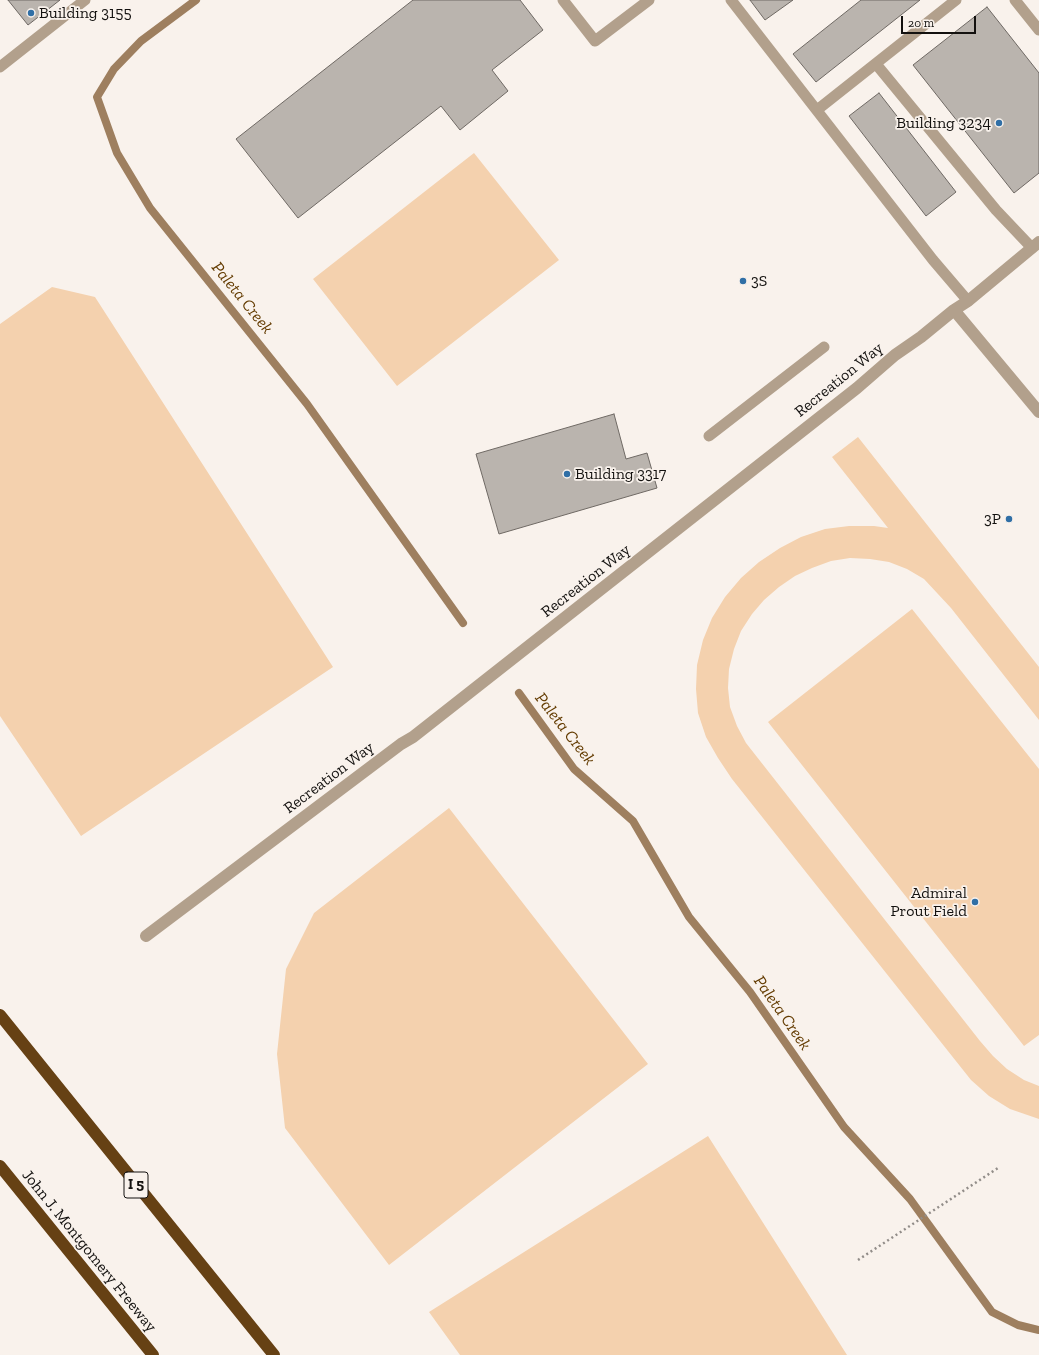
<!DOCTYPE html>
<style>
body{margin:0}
#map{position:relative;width:1039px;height:1355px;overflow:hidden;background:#f9f2ec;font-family:"Zilla Slab",serif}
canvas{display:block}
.scale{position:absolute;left:901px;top:16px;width:75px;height:18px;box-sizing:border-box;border:2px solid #13110f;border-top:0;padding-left:5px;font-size:12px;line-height:14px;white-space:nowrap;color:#13110f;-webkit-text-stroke:3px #f9f2ec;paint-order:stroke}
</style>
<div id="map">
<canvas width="1039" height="1355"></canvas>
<div class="scale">20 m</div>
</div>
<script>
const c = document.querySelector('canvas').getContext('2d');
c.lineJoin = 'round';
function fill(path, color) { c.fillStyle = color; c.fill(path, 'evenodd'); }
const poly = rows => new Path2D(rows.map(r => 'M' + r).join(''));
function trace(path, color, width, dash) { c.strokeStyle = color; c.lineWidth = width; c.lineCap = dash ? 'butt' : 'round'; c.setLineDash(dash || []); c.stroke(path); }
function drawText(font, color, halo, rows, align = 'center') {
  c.font = font + ' "Zilla Slab",serif'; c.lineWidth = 3.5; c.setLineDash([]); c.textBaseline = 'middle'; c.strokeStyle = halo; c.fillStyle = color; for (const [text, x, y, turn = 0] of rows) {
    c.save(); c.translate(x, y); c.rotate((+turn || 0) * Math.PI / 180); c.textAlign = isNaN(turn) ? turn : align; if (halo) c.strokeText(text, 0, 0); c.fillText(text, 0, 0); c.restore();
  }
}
const green = poly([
 [474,153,559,260,397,386,313,279],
 [52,287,95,297,333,667,81,836,0,716,0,324],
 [858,437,1039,667,1039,720,951,608,924,579,907,569,889,562,870,559,850,558,831,561,812,568,795,576,779,587,764,600,752,614,741,631,734,649,729,669,728,688,730,707,737,726,746,743,980,1041,993,1056,1007,1069,1024,1080,1039,1086,1039,1119,1010,1109,989,1096,971,1080,732,779,718,758,706,737,698,713,696,689,697,665,703,640,712,618,725,597,741,578,759,562,780,548,801,537,825,529,849,526,874,526,888,528,832,457],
 [912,609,1039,769,1039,1035,1024,1046,768,722],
 [449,808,648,1064,389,1265,285,1128,277,1054,286,969,314,913],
 [708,1136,847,1355,460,1355,429,1312]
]);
const stream = poly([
 [196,0,141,41,114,69,97,97,117,153,150,208,307,404,463,623],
 [519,693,574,769,633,821,689,917,750,992,844,1127,910,1199,992,1312,1018,1325,1039,1330]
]);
const building = poly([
 [8,0,60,0,28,25,8,0],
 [413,0,520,0,543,30,492,70,508,91,460,130,441,106,298,218,236,139,413,0],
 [750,0,793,0,765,20,750,0],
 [861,0,920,0,816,82,793,54,861,0],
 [987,7,1039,73,1039,173,1014,193,913,65,987,7],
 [879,93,956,192,926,216,849,116,879,93],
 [614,414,626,459,647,453,657,488,499,534,476,454,614,414]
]);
const path = poly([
 [858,1260,998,1168]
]);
const lane = poly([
 [563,0,595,41,649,0],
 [731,0,933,260,968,301],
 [1015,0,1039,30],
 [876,64,996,210,1032,248],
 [0,67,85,0],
 [817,110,956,0],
 [709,436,824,347]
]);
const street = poly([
 [954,310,1039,412],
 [146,936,401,744,413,737,857,388,895,355,921,337,954,310,968,301,1039,242]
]);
const highway = poly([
 [0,1015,274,1355],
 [0,1166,153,1355]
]);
const markers = [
 [31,13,4,"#306fa6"],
 [999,123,4,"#306fa6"],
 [743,281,4,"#306fa6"],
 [567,474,4,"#306fa6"],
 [1009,519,4,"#306fa6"],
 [975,902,4,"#306fa6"]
];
const shields = [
 [136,1185,24]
];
const shieldNames = [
 ["I 5",136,1185]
];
const poiNames = [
 ["Building 3155",39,13],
 ["Building 3234",991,123,"right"],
 ["3S",751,281],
 ["Building 3317",575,474],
 ["3P",1001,519,"right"],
 ["Admiral",967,893,"right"],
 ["Prout Field",967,911,"right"]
];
const streetNames = [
 ["Recreation Way",839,380,-39],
 ["Recreation Way",586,581,-38],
 ["Recreation Way",329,778,-37],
 ["John J. Montgomery Freeway",89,1251,51]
];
const waterNames = [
 ["Paleta Creek",242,298,51],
 ["Paleta Creek",565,729,52],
 ["Paleta Creek",782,1013,55]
];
fill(green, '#f4d1ae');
trace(stream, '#9e7f5f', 8);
fill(building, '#bab4ae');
trace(building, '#6f6964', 1);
trace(path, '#928d89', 2.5, [2, 3]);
trace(lane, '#b2a08c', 11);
trace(street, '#b2a08c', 12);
trace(highway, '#664114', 12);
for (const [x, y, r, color] of markers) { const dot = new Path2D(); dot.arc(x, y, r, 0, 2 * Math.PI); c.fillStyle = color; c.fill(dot); trace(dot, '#f9f2ec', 1.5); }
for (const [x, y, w] of shields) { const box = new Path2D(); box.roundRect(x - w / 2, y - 13, w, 26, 3); c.fillStyle = '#f9f2ec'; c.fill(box); trace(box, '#13110f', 1); }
drawText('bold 15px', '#13110f', null, shieldNames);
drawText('16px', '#13110f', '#f9f2ec', poiNames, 'left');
drawText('16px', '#13110f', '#f9f2ec', streetNames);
drawText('italic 17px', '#633b00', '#f9f2ec', waterNames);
</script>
